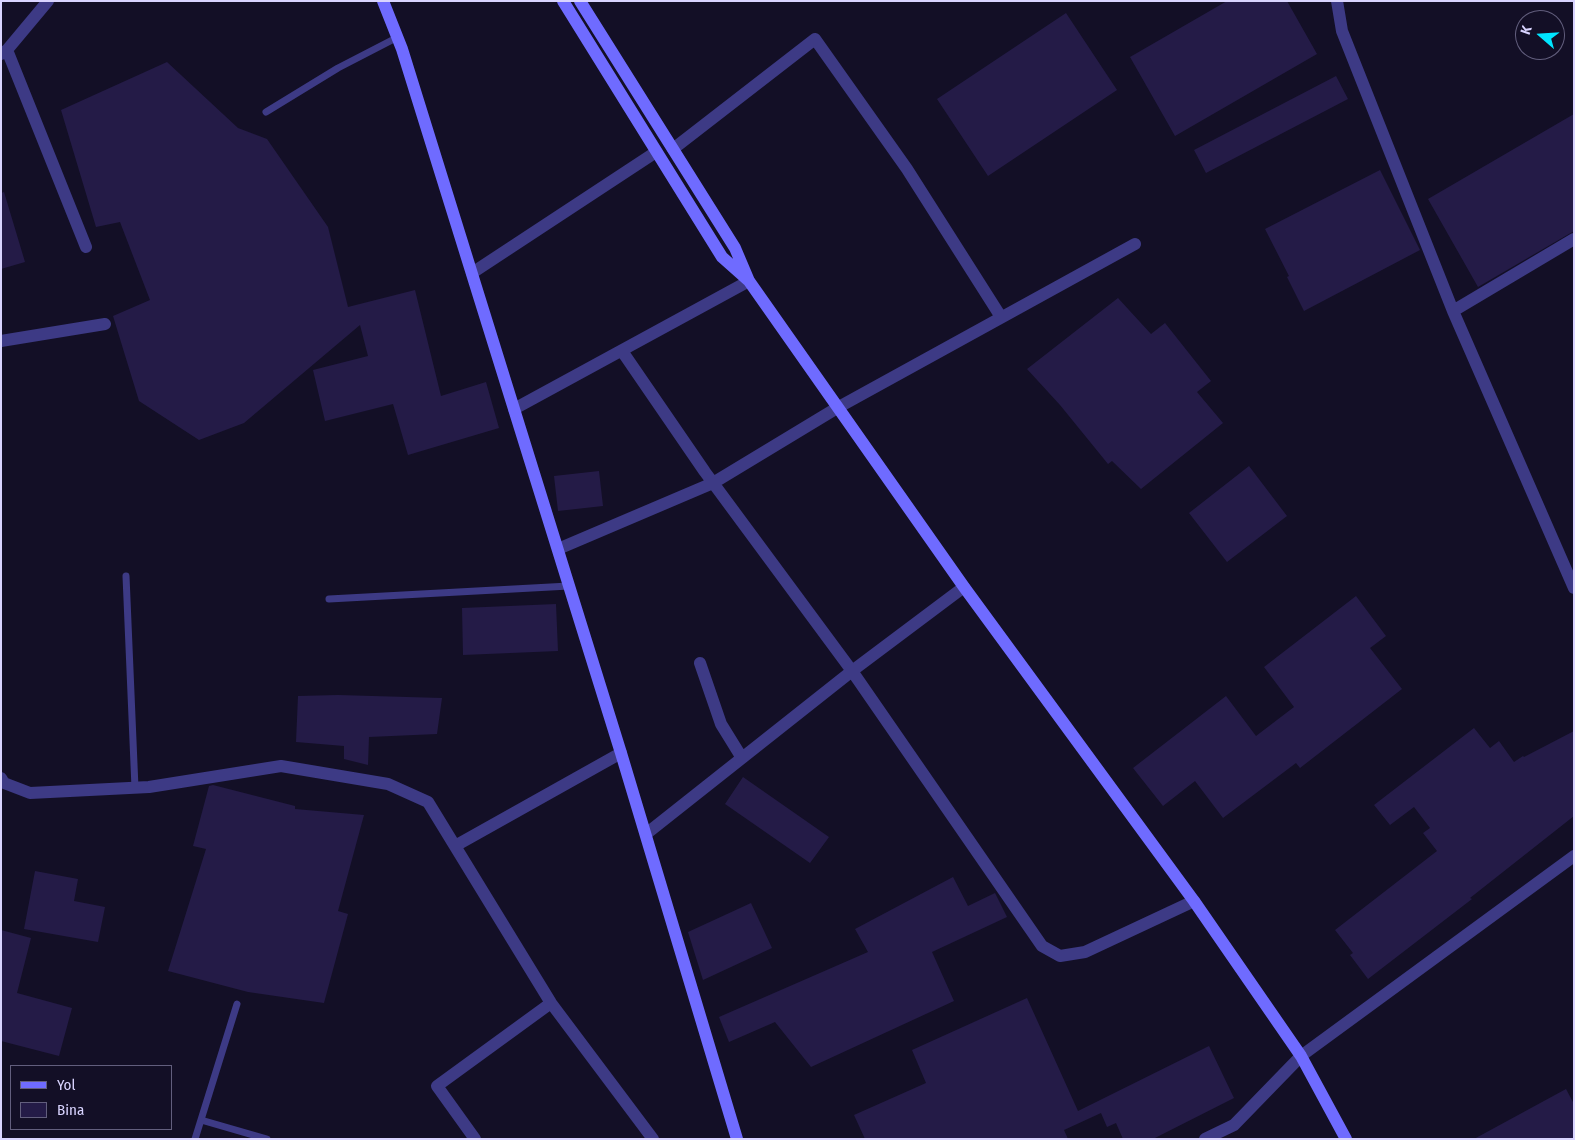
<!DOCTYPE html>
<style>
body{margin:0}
#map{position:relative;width:1575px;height:1140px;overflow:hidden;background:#130f26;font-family:"Fira Sans Condensed",sans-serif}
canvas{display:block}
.frame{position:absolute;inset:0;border:2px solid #d9d4ff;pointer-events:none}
.legend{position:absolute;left:10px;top:1065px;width:162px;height:65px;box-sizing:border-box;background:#130f26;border:1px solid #625e7d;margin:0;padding:6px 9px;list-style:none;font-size:15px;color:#d9d4ff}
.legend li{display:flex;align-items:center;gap:10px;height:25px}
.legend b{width:25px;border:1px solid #625e7d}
.north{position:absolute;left:1515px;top:10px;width:50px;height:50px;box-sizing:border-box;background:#130f26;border:1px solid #625e7d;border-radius:50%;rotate:289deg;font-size:14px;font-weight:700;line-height:20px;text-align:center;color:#d9d4ff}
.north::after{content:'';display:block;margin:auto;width:18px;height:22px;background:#00e5ff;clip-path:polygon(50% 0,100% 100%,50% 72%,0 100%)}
</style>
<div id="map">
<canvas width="1575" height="1140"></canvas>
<div class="frame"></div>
<ul class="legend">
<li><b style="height:6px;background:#6f6bff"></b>Yol</li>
<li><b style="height:14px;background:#241b47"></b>Bina</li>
</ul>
<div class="north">K</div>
</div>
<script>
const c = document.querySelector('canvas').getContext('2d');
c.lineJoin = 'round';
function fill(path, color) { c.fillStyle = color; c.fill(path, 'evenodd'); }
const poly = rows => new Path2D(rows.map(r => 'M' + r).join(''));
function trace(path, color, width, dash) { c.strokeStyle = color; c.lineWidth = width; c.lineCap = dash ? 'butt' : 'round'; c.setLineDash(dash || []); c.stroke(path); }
const building = poly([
 [1227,1,1287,1,1317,54,1175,136,1130,57],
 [1066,13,1117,90,988,176,937,99],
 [167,62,238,128,267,139,328,227,348,307,415,290,441,396,486,382,499,428,408,455,393,404,325,421,313,370,368,356,360,325,244,423,199,440,139,401,113,316,150,300,120,222,96,227,61,110],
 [1336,76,1348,99,1206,173,1194,150],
 [1574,114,1574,231,1478,287,1428,199],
 [1380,170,1420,250,1304,311,1287,277,1289,276,1265,229],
 [4,192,25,262,1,269,1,193],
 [1118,298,1151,334,1165,323,1211,381,1197,392,1223,423,1141,489,1112,461,1108,464,1060,405,1027,369],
 [1249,466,1287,516,1227,562,1189,513],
 [599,471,603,506,558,511,554,476],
 [1356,596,1386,636,1370,648,1402,689,1300,768,1296,763,1223,818,1195,781,1163,806,1133,768,1226,696,1256,736,1294,707,1264,667],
 [556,604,558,651,463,655,462,608],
 [338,695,442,698,437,734,369,737,368,765,344,759,344,746,296,742,298,696],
 [1474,728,1490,748,1499,741,1514,762,1523,756,1524,757,1574,731,1574,816,1470,898,1472,899,1368,979,1350,955,1353,953,1335,930,1437,851,1423,833,1430,828,1414,807,1390,825,1374,805],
 [743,777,829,837,810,863,725,804],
 [213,785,295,806,295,809,364,815,338,911,348,914,324,1003,248,992,168,971,206,849,193,846,209,786],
 [35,871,78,879,74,901,105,907,98,942,24,929],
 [953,877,968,906,995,893,1007,917,932,952,954,1001,811,1067,775,1022,729,1042,719,1017,868,952,855,929],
 [751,903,772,948,703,980,688,932],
 [1,930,31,938,17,993,72,1008,59,1056,1,1041],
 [1027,998,1078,1111,1209,1046,1234,1098,1153,1139,1123,1139,1116,1123,1107,1127,1101,1113,1064,1130,1068,1139,865,1139,854,1115,926,1083,912,1050],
 [1566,1089,1574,1104,1574,1139,1474,1139]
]);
const lane = poly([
 [266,112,338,68,398,37],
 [126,576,135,788],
 [329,599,569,586],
 [201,1120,267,1139],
 [195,1139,237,1004]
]);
const street = poly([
 [1337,1,1342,31,1453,311,1574,588],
 [7,50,86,247],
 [1,54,7,50,48,1],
 [673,149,815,39,907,169,1001,317],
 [472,273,656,152],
 [1453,311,1574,239],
 [1,341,105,324],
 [622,351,705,472,852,671,1042,946,1060,956,1085,952,1194,901],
 [514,409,749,281],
 [558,549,713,483,837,408,1135,244],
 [700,663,721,724,742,758],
 [1,778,4,783,30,793,149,787,281,766,388,784,428,802,551,1003,653,1139],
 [646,834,852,671,964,587],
 [455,846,621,753],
 [475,1139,437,1086,551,1003],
 [1205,1139,1234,1125,1301,1056,1574,856]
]);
const secondary = poly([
 [383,1,402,49,514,409,621,753,737,1139],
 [563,1,722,257,749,281,735,248,580,1],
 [749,281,964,587,1194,901,1301,1056,1346,1139]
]);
fill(building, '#241b47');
trace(lane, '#3d3a85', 7);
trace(street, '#3d3a85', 12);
trace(secondary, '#6f6bff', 12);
</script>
